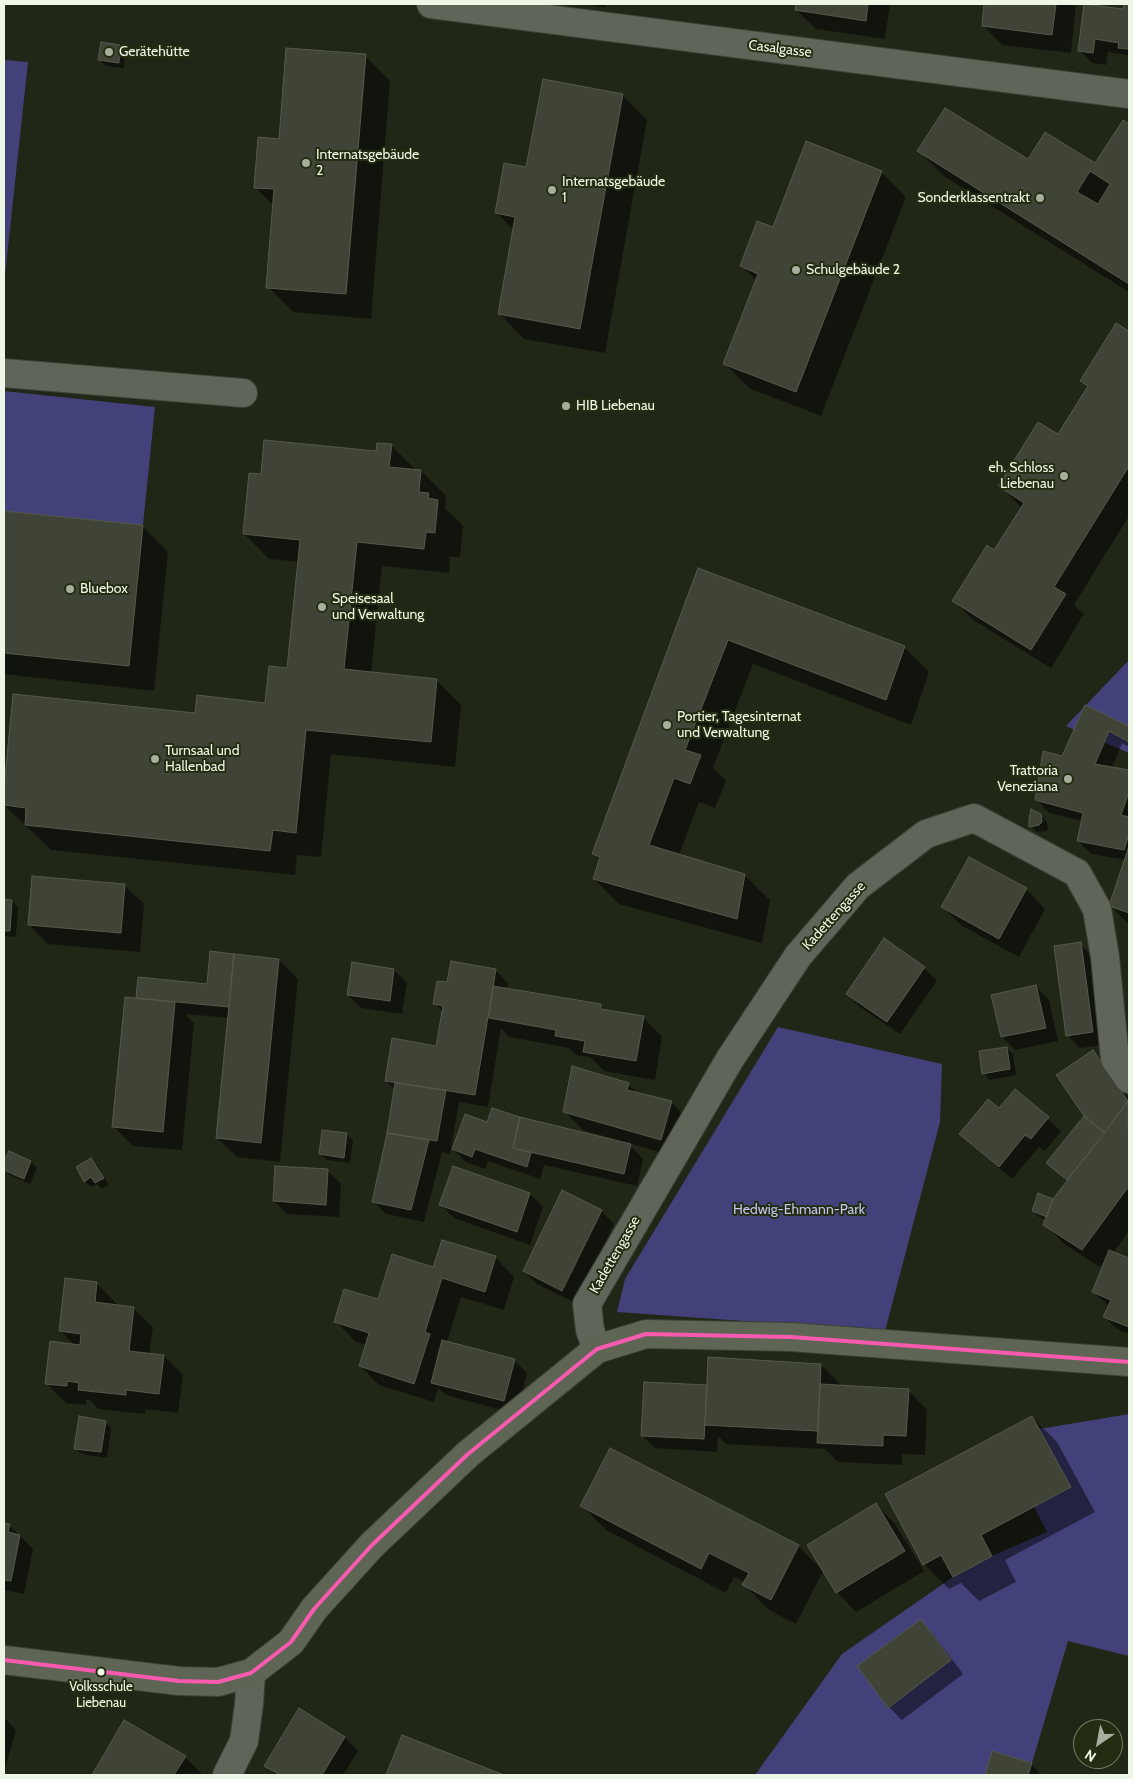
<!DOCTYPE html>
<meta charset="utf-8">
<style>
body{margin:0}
#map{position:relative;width:1133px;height:1779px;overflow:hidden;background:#212717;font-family:Cabin,sans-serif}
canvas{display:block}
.frame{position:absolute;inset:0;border:5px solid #eef6e5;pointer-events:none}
.north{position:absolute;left:1073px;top:1719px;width:50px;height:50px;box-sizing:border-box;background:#232d11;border:1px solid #747d66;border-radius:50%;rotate:213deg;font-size:14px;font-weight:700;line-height:20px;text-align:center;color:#eef6e5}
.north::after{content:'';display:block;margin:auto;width:18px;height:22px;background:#a6ae9d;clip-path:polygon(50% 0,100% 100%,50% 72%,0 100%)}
</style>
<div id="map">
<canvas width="1133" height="1779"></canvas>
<div class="frame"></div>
<div class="north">N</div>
</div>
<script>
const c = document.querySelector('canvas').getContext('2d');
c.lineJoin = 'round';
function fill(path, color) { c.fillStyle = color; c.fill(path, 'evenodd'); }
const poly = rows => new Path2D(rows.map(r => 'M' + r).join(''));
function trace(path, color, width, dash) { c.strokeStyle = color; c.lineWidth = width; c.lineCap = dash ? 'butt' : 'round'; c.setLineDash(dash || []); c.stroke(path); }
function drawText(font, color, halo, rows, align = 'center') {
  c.font = font + ' Cabin,sans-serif'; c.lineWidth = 4; c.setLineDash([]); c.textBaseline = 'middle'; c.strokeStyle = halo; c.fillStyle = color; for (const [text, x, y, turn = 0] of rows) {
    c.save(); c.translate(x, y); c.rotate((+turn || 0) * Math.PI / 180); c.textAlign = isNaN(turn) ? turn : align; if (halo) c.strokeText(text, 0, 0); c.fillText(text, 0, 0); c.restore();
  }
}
const green = poly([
 [4,60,28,62,4,284],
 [4,391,155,407,143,525,4,511],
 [1129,660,1129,753,1066,726],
 [778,1027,942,1064,940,1122,885,1331,617,1312,625,1279],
 [1129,1414,1129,1656,1068,1641,1032,1763,993,1751,985,1775,755,1775,842,1654,953,1577,992,1556,1047,1532,1034,1507,1071,1487,1039,1429]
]);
const shadow = poly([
 [592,4,606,4,606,7,594,6],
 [797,4,890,4,885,39,816,29,796,10],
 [986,4,1076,4,1071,53,1002,45,983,25],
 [1125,4,1129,4,1129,57,1127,55,1108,52,1106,65,1092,63,1079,50,1124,10],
 [119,46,125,52,124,68,106,66,100,60],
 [365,56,390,81,371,319,293,312,268,287,274,206,255,187,280,140],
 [622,95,647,120,605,353,524,339,499,313,514,231,497,213,527,169],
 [1123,122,1129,125,1129,292,944,176,919,151,1096,165],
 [881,172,906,197,821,416,749,388,724,363,757,281,741,266,774,228],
 [1116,324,1129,332,1129,516,1074,605,1084,614,1051,668,973,620,954,601,995,552,1022,508,1000,486,1059,436,1088,388,1082,381],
 [391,445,417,471,421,471,446,496,445,508,463,526,460,557,450,557,449,573,382,566,371,673,436,680,461,705,455,767,331,754,321,857,297,855,295,875,51,850,4,805,14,696,196,714,267,704,288,669,299,562,269,559,244,534,262,476,377,453],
 [4,512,143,527,168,552,154,691,4,674],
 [699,570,904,647,929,672,911,725,753,664,713,768,726,781,715,808,699,802,679,855,744,875,770,900,762,943,619,904,594,879,600,860,594,854],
 [1085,707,1129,728,1129,747,1122,743,1112,768,1129,771,1129,925,1111,906,1126,860,1091,854,1078,841,1082,821,1049,813,1036,799,1063,757],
 [1040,815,1047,822,1048,829,1046,831,1037,832,1031,826],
 [124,885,144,904,140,952,48,944,29,925],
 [1026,889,1045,909,1019,957,962,926,943,907],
 [4,900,12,901,18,907,16,937,4,936],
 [1080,944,1093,957,1105,1045,1080,1048,1067,1035],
 [279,960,298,979,280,1162,237,1157,217,1138,229,1018,185,1014,194,1023,182,1150,133,1146,113,1126,140,1000,137,997,208,986],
 [924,968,937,981,900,1034,860,1007,847,994],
 [394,970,407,983,402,1014,361,1008,348,995],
 [495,970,508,983,507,989,601,1006,606,1011,643,1017,662,1037,655,1080,604,1071,590,1057,576,1055,569,1048,509,1037,501,1028,488,1107,459,1102,450,1154,442,1152,424,1222,386,1214,373,1201,395,1090,386,1081,437,1048,443,1012,435,1004,448,984],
 [1036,987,1049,1000,1058,1041,1015,1050,1002,1037],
 [1006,1048,1013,1054,1016,1075,990,1080,983,1073],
 [1093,1052,1106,1065,1129,1099,1129,1231,1113,1253,1129,1260,1129,1334,1117,1329,1104,1316,1109,1306,1093,1292,1103,1269,1064,1244,1045,1224,1046,1220,1039,1217,1033,1211,1052,1200,1068,1182,1048,1163,1085,1116],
 [628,1084,638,1094,671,1102,690,1122,680,1158,628,1143,643,1159,637,1186,544,1165,540,1179,488,1161,485,1169,466,1162,453,1149,488,1123,520,1119,613,1141,614,1139,583,1130,564,1111],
 [1015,1091,1061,1131,1045,1151,1039,1147,1012,1179,974,1147,961,1134,999,1110],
 [346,1134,353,1140,350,1163,327,1160,320,1154],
 [9,1152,31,1162,37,1168,30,1184,8,1174,4,1170,4,1165],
 [91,1159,97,1165,109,1185,102,1189,97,1184,91,1187,85,1181],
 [454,1168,530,1194,543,1207,530,1245,454,1218,441,1205],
 [328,1171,341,1184,339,1217,287,1214,274,1201],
 [601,1211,614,1224,575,1303,537,1284,524,1271],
 [495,1257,514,1277,504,1310,461,1297,447,1342,514,1360,527,1373,517,1414,446,1395,438,1388,434,1402,379,1385,360,1366,366,1345,355,1341,336,1322,378,1301,434,1268],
 [96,1283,116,1303,116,1306,133,1308,153,1327,149,1354,164,1356,183,1375,178,1413,145,1409,145,1414,98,1409,90,1400,86,1400,86,1405,66,1403,46,1383,75,1346,60,1330],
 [821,1365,840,1384,840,1386,908,1390,927,1410,925,1455,902,1454,902,1465,838,1462,825,1449,726,1444,718,1436,717,1452,655,1448,642,1435,706,1386],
 [1032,1417,1057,1442,1095,1512,1005,1560,1016,1582,979,1601,961,1583,949,1589,924,1564],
 [105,1422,111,1428,107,1458,82,1454,75,1448],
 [581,1505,798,1546,823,1571,796,1624,769,1610,744,1585,745,1582,734,1577,726,1593,606,1530],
 [876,1505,895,1524,924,1571,856,1612,837,1592],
 [4,1524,9,1525,33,1549,24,1594,4,1590],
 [920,1621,933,1634,963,1674,902,1720,889,1707],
 [299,1710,345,1738,358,1751,343,1775,275,1775,266,1765],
 [4,1717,16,1730,4,1773],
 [124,1722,185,1757,203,1775,93,1775],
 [402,1737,501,1775,387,1775],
 [993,1753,1031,1764,1042,1775,987,1775]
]);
const building = poly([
 [796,4,868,4,866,21,795,10,796,4],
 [984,4,1056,4,1052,35,982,26,984,4],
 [1084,4,1123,9,1124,4,1129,4,1129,49,1118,48,1119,43,1095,39,1093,53,1078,51,1084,4],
 [101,42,120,45,119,63,98,60,101,42],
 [286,48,366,54,346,294,266,288,274,189,254,188,258,137,279,139,286,48],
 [543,79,623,94,580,329,498,314,515,217,495,213,504,163,526,167,543,79],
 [945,108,1028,159,1045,132,1095,163,1123,120,1129,124,1129,284,917,151,945,108],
 [1090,171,1110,184,1098,204,1077,192,1090,171],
 [806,141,882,171,796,392,723,364,758,274,740,266,757,221,773,227,806,141],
 [1116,323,1129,331,1129,466,1054,587,1066,594,1031,650,952,601,987,545,994,550,1024,503,998,486,1038,422,1058,434,1088,386,1080,381,1116,323],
 [264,440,376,451,377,443,392,444,389,467,421,470,419,492,429,493,428,498,438,500,435,533,426,532,424,549,357,542,344,669,437,679,431,742,306,730,296,833,273,830,270,851,25,825,26,808,4,805,4,788,13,694,195,713,197,695,265,703,269,666,287,668,300,540,243,534,249,473,261,474,264,440],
 [4,511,143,525,129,666,4,653,4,511],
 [698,568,905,646,886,700,728,640,685,750,701,755,690,784,674,778,649,845,745,874,737,919,593,879,600,857,592,854,698,568],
 [1085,705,1129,726,1129,742,1109,731,1095,764,1129,770,1129,792,1121,815,1129,817,1129,834,1124,850,1077,841,1083,813,1035,800,1043,751,1062,756,1085,705],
 [1031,809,1041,814,1042,822,1039,825,1029,827,1029,819,1031,809],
 [1129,846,1129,913,1109,906,1129,846],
 [969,857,1027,888,999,939,941,907,969,857],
 [32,876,125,884,121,933,28,925,32,876],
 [4,899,12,900,10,931,4,931,4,899],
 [884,938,925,967,887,1022,846,994,884,938],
 [1081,942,1093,1032,1066,1036,1054,946,1081,942],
 [210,951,234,954,229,1007,136,998,138,977,207,984,210,951],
 [234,954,279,959,261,1143,216,1138,234,954],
 [451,961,496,969,475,1095,385,1081,392,1038,436,1046,443,1006,433,1004,437,981,447,982,451,961],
 [352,962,394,969,390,1001,347,995,352,962],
 [1036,985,1046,1028,1001,1037,991,995,1036,985],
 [493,986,601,1004,601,1009,644,1016,636,1061,583,1052,585,1041,555,1036,556,1030,489,1018,493,986],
 [125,997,175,1002,163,1132,112,1127,125,997],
 [1007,1047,1010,1069,982,1074,979,1051,1007,1047],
 [1093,1050,1128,1101,1105,1133,1084,1116,1056,1075,1093,1050],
 [572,1066,629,1083,627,1090,672,1101,661,1140,563,1112,572,1066],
 [395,1083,446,1090,437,1141,387,1133,395,1083],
 [1015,1089,1049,1117,1031,1139,1025,1135,999,1167,959,1134,988,1099,999,1108,1015,1089],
 [1128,1101,1129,1186,1082,1250,1043,1225,1053,1199,1128,1101],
 [492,1108,520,1117,513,1148,531,1153,527,1167,475,1149,472,1157,452,1149,465,1114,487,1122,492,1108],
 [1084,1116,1105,1133,1067,1180,1046,1163,1084,1116],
 [520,1117,631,1144,624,1174,513,1148,520,1117],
 [322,1130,347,1133,344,1158,319,1154,322,1130],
 [387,1133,429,1140,411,1210,372,1202,387,1133],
 [9,1151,31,1161,24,1179,4,1170,4,1161,9,1151],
 [91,1158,104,1178,95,1183,91,1177,84,1182,76,1167,91,1158],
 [275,1166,328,1169,326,1205,273,1201,275,1166],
 [453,1166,530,1193,517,1232,439,1205,453,1166],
 [562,1190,602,1210,562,1291,523,1271,562,1190],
 [1038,1193,1053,1199,1047,1217,1032,1211,1038,1193],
 [442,1240,496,1256,485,1292,442,1278,425,1332,430,1334,414,1384,359,1366,369,1333,334,1322,344,1289,378,1299,392,1254,433,1267,442,1240],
 [1109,1250,1129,1258,1129,1327,1103,1317,1111,1300,1092,1292,1109,1250],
 [65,1278,97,1282,95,1302,134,1307,129,1351,164,1355,159,1394,126,1390,126,1395,78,1390,79,1383,67,1381,67,1386,45,1384,50,1341,80,1345,81,1334,59,1331,65,1278],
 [442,1340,515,1359,504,1401,431,1383,442,1340],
 [708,1357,821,1364,818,1431,705,1425,708,1357],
 [644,1382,707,1385,704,1439,641,1436,644,1382],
 [820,1384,909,1389,906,1436,883,1435,883,1446,817,1443,820,1384],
 [79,1416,106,1421,101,1452,74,1449,79,1416],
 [1032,1416,1071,1487,981,1535,992,1556,953,1577,941,1555,923,1565,885,1494,1032,1416],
 [610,1448,799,1545,771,1600,742,1585,749,1573,709,1553,701,1569,580,1506,610,1448],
 [876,1503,905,1551,836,1593,807,1545,876,1503],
 [4,1523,10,1524,8,1532,20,1535,11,1581,4,1580,4,1523],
 [921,1619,951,1660,888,1708,857,1666,921,1619],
 [299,1708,345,1737,322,1775,280,1775,264,1766,299,1708],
 [124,1720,186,1756,174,1775,92,1775,124,1720],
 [402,1735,504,1775,386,1775,402,1735],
 [992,1751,1032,1763,1028,1775,985,1775,992,1751]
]);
const minor = poly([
 [431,4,1129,94],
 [4,373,243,393],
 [597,1349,590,1330,587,1304,730,1059,798,956,858,886,926,834,974,818,1077,873,1097,909,1105,957,1115,1059,1129,1079],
 [227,1775,244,1741,249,1704,251,1673]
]);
const major = poly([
 [4,1660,179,1681,218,1682,251,1673,291,1642,314,1609,372,1545,468,1454,597,1349,646,1334,791,1337,1129,1362]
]);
const bus1 = poly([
 [4,1660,179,1681,218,1682,251,1673,291,1642,314,1609,372,1545,468,1454,597,1349,646,1334,791,1337,1129,1362]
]);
const markers = [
 [109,52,5,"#a6ae9d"],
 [306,163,5,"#a6ae9d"],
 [552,190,5,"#a6ae9d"],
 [1040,198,5,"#a6ae9d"],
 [796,270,5,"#a6ae9d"],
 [566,406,5,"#a6ae9d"],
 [1064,476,5,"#a6ae9d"],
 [70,589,5,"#a6ae9d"],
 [322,607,5,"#a6ae9d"],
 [667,725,5,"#a6ae9d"],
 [155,759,5,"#a6ae9d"],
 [1068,779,5,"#a6ae9d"],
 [101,1672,4.5,"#eef6e5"]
];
const busNames = [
 ["Volksschule",101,1687],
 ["Liebenau",101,1703]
];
const streetNames = [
 ["Casalgasse",780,49,7],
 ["Kadettengasse",834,916,-48],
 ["Kadettengasse",615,1255,-60]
];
const poiNames = [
 ["Gerätehütte",119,52],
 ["Internatsgebäude",316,155],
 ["2",316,171],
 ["Internatsgebäude",562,182],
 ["1",562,198],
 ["Sonderklassentrakt",1030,198,"right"],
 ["Schulgebäude 2",806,270],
 ["HIB Liebenau",576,406],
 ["eh. Schloss",1054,468,"right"],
 ["Liebenau",1054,484,"right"],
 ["Bluebox",80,589],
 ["Speisesaal",332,599],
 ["und Verwaltung",332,615],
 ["Portier, Tagesinternat",677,717],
 ["und Verwaltung",677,733],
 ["Turnsaal und",165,751],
 ["Hallenbad",165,767],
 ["Trattoria",1058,771,"right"],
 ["Veneziana",1058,787,"right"]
];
const parkNames = [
 ["Hedwig-Ehmann-Park",799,1210]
];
fill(green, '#434179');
fill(shadow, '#0007');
fill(building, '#3f4437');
trace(building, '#545a4c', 1);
trace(minor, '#3c4135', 30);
trace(major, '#3c4135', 30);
trace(minor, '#606559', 28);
trace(major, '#5f6554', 28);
trace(bus1, '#f75aaf', 4);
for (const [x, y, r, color] of markers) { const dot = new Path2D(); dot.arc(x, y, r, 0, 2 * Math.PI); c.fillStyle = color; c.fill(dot); trace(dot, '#232d11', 2); }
drawText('13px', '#eef6e5', '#232d11', busNames);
drawText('14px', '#eef6e5', '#232d11', streetNames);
drawText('14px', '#eef6e5', '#232d11', poiNames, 'left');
drawText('14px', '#c2c4ee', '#232d11', parkNames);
</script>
